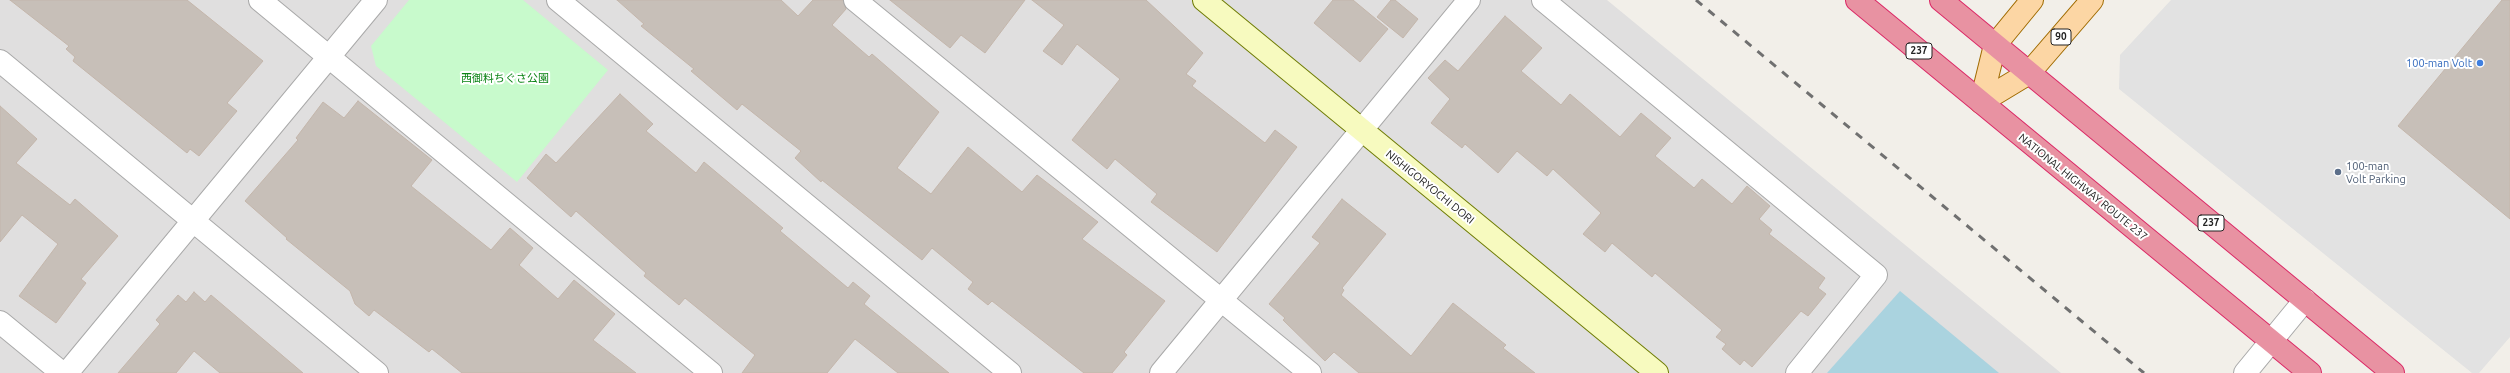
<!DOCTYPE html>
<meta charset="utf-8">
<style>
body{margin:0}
canvas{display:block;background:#f2efe9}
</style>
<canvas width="2510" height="373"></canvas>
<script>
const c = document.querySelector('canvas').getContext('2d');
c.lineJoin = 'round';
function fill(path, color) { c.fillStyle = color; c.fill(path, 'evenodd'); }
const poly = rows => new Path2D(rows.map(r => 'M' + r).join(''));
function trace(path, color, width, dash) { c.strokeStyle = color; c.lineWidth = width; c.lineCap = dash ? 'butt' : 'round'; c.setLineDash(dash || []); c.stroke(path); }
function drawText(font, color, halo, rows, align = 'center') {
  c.font = font + ' Ubuntu,"Noto Sans JP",sans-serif'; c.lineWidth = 4; c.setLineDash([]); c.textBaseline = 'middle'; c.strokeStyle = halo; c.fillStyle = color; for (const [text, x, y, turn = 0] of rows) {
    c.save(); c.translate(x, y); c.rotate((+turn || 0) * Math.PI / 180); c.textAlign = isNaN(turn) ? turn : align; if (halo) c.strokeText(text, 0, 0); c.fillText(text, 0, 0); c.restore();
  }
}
const residential = poly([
 [0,0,1607,0,2061,373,0,373]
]);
const park = poly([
 [409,0,523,0,608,70,517,182,376,66,371,46]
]);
const parking = poly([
 [2171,0,2502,0,2398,126,2510,219,2510,337,2479,373,2472,373,2119,89,2120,55]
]);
const water = poly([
 [1900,291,1999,373,1827,373]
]);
const building = poly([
 [10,0,187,0,263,61,227,103,237,111,199,156,190,149,187,153,73,61,75,57,66,49,69,46,10,0],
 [617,0,781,0,798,16,813,0,843,0,846,9,832,25,869,57,872,54,939,112,897,168,931,194,968,147,1022,192,1037,175,1098,222,1082,239,1165,301,1124,352,1127,355,1112,373,1084,373,992,301,988,305,968,289,973,282,932,248,922,260,822,180,821,182,795,158,801,151,742,104,737,110,691,71,694,69,641,26,644,24,617,0],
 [890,0,1025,0,985,53,961,35,950,48,890,0],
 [1032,0,1146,0,1203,53,1186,74,1196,81,1192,86,1265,143,1275,130,1297,147,1217,252,1151,202,1157,194,1115,159,1107,169,1072,140,1120,79,1077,44,1062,65,1043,51,1064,25,1032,0],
 [1333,0,1353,0,1388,29,1360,62,1314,23,1333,0],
 [1391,0,1395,0,1418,19,1403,38,1377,17,1391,0],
 [2502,0,2510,0,2510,219,2398,126,2502,0],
 [1505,16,1542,48,1521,71,1561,105,1570,94,1620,137,1641,113,1671,138,1655,156,1694,188,1702,179,1732,204,1747,186,1770,206,1759,219,1772,230,1769,234,1825,278,1818,288,1826,294,1808,316,1801,311,1752,367,1744,360,1740,365,1722,349,1726,344,1716,337,1722,330,1655,273,1652,277,1612,243,1605,252,1583,234,1601,213,1553,169,1547,176,1517,151,1498,173,1465,144,1462,148,1431,123,1450,99,1428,78,1445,60,1458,71,1505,16],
 [620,94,653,124,646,131,696,173,704,162,783,228,780,231,848,288,853,282,870,296,864,304,949,373,898,373,855,339,827,373,742,373,755,355,685,298,679,305,644,276,646,273,576,211,571,217,527,178,546,154,556,163,620,94],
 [358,101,432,160,411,186,491,250,510,228,533,248,519,265,558,299,574,280,615,314,593,340,636,373,462,373,432,349,429,352,374,310,369,316,355,304,350,291,286,239,287,238,245,201,298,140,296,138,323,102,344,118,358,101],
 [0,106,37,139,16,163,70,205,75,199,118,236,81,279,86,283,56,323,19,296,58,244,22,215,0,242,0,106],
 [1342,199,1386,234,1342,288,1344,290,1341,295,1411,356,1453,303,1506,345,1503,348,1535,373,1359,373,1334,352,1325,361,1283,320,1285,318,1269,304,1320,243,1312,237,1342,199],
 [194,292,205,302,211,295,303,373,220,373,194,351,176,373,118,373,160,324,156,320,178,295,186,302,194,292]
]);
const street = poly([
 [260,0,711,373],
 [558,0,1010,373],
 [855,0,1310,373],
 [1543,0,1876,275,1797,373],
 [0,61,377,373],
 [0,322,62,373],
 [67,373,376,0],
 [1161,373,1469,0],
 [2245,373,2305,300]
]);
const secondary = poly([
 [1204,0,1657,373]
]);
const primary = poly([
 [1981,102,2029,73,2092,0],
 [1981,102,1995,45,2032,0]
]);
const highway = poly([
 [1857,0,2310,373],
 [1941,0,2393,373]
]);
const rail = poly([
 [1696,0,2144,373]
]);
const markers = [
 [2480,63,4,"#3f7fe0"],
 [2338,172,4,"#5c6f8a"]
];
const shields = [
 [2061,37,20],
 [1919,51,26],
 [2211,223,26]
];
const shieldNames = [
 ["90",2061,37],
 ["237",1919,51],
 ["237",2211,223]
];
const shopNames = [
 ["100-man Volt",2472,63]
];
const parkNames = [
 ["西御料ちぐさ公園",505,78]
];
const serviceNames = [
 ["100-man",2346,166],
 ["Volt Parking",2346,179]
];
const streetNames = [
 ["NISHIGORYOCHI DORI",1430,187,39],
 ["NATIONAL HIGHWAY ROUTE 237",2083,187,39]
];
fill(residential, '#e0dfdf');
fill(park, '#c8facc');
fill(parking, '#e2e2e2');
fill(water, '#aad3df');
fill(building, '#c7bfb8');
trace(building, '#c4b6ab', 1);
trace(street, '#a9a9a9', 24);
trace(secondary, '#707d05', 24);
trace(primary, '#a06b00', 24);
trace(highway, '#dc2a67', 24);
trace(street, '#fff', 22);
trace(secondary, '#f7fabf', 22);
trace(primary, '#fcd6a4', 22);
trace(highway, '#e892a2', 22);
trace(rail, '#707070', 3, [8, 8]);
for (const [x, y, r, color] of markers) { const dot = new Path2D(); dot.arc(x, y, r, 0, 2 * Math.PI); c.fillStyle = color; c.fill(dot); trace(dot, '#fff', 1.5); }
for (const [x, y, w] of shields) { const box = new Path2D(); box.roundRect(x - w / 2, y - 8, w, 16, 3); c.fillStyle = '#fff'; c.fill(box); trace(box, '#222', 1); }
drawText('bold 10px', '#222', null, shieldNames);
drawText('11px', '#366cbe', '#fff', shopNames, 'right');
drawText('11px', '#0c8416', '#fff', parkNames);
drawText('11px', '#4e5e75', '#fff', serviceNames, 'left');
drawText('11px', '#222', '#fff', streetNames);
</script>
